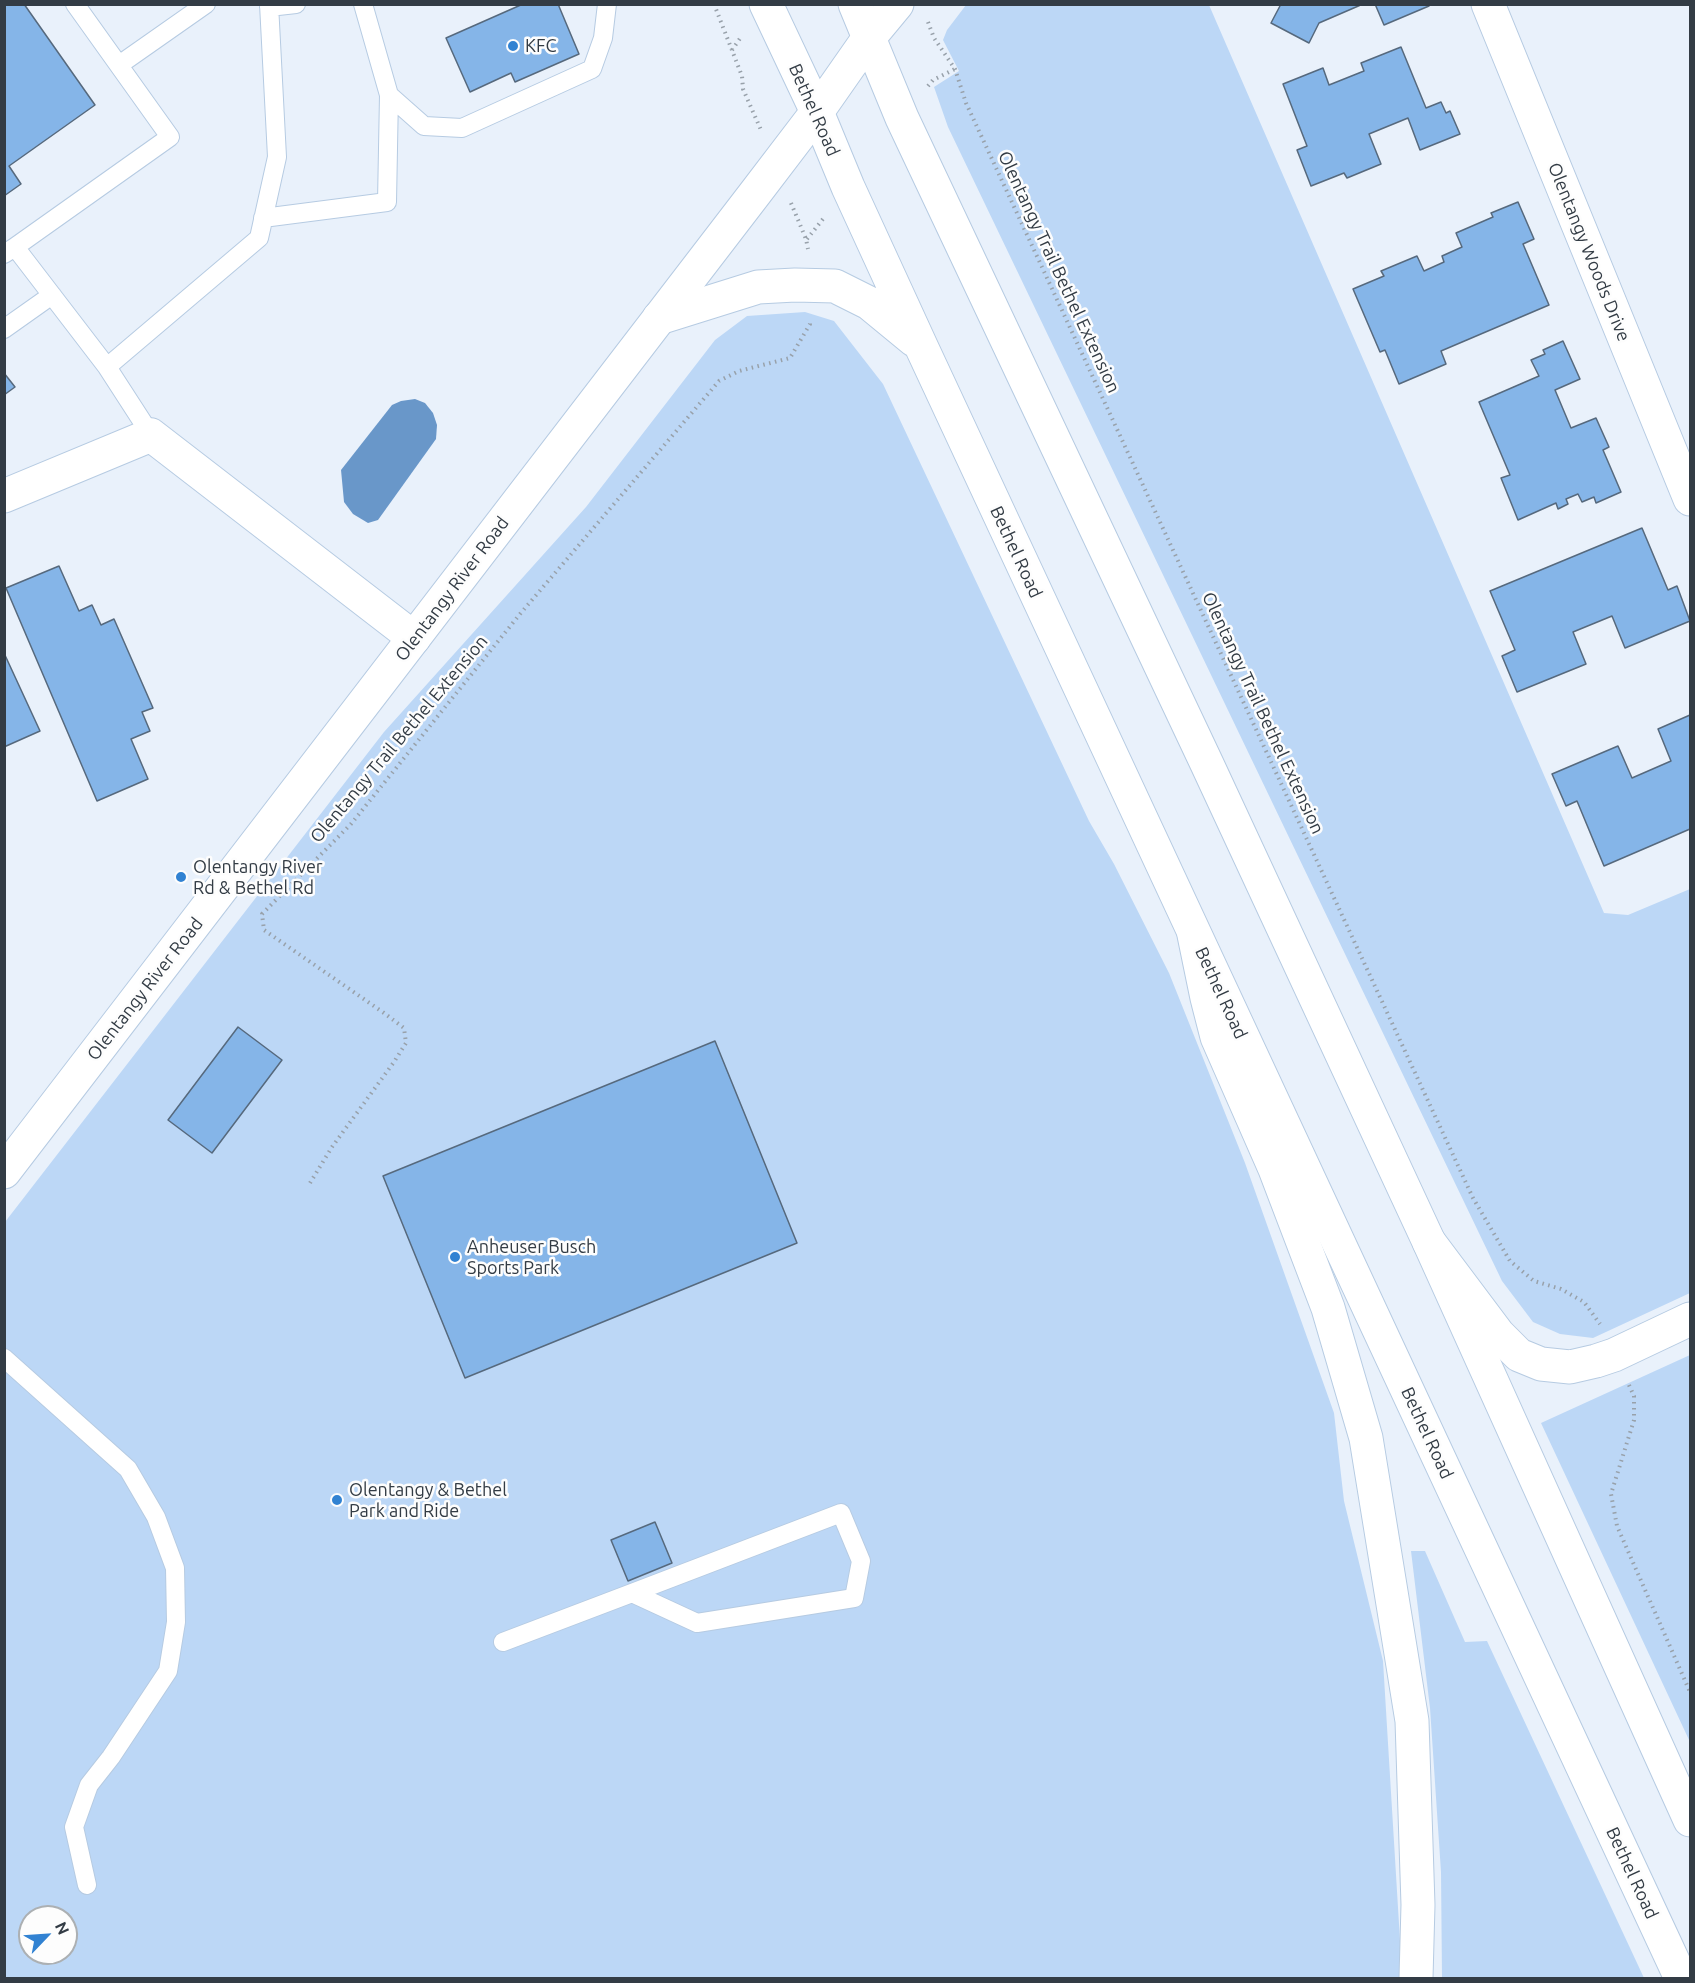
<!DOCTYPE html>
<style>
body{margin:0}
#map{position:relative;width:1695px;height:1983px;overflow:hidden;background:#e9f1fb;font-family:Ubuntu,sans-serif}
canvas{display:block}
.frame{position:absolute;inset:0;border:6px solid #333c45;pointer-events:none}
.north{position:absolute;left:18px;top:1905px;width:60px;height:60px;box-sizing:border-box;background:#fdfdfd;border:2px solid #acb0b3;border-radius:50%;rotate:65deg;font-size:16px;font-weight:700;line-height:24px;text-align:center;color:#333c45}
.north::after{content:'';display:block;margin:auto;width:21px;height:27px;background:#3182d2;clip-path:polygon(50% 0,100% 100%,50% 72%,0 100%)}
</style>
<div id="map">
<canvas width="1695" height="1983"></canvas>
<div class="frame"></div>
<div class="north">N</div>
</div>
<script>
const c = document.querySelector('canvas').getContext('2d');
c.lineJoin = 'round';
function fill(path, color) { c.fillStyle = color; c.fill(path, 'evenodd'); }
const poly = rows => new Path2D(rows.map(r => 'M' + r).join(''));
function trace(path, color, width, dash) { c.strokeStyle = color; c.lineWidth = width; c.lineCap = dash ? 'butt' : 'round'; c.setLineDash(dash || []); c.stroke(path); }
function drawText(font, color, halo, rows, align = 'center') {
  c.font = font + ' Ubuntu,sans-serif'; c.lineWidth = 5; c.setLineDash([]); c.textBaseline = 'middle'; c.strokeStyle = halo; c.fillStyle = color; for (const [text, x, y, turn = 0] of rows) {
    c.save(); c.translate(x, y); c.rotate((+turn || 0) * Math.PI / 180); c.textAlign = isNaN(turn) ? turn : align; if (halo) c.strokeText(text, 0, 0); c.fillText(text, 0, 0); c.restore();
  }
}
const green = poly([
 [966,5,1209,5,1604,913,1628,915,1690,889,1690,1293,1593,1338,1560,1334,1533,1322,1502,1281,948,127,934,87,959,71,943,40,947,30],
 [805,312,834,321,883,384,1089,821,1114,864,1169,973,1245,1163,1334,1413,1344,1501,1383,1661,1401,1957,1399,1978,5,1978,5,1222,384,732,586,507,715,340,747,316],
 [30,1917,66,1917,66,1953,30,1953],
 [1690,1355,1690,1742,1541,1423],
 [1411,1551,1425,1551,1465,1642,1487,1641,1644,1978,1442,1978,1441,1872,1430,1708]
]);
const water = poly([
 [415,399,425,403,433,413,437,425,436,439,378,520,368,523,353,514,344,502,341,470,392,405,401,401]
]);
const building = poly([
 [4,4,24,4,95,105,9,166,21,184,4,196,4,4],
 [523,4,558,4,579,54,515,82,511,73,470,92,446,38,523,4],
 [1281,4,1363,4,1319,23,1309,43,1271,23,1281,4],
 [1375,4,1428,4,1429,6,1384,25,1375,4],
 [1401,47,1426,108,1441,102,1446,113,1450,111,1460,134,1420,150,1408,118,1369,134,1381,164,1347,178,1344,173,1311,186,1297,150,1307,146,1283,84,1323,68,1329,85,1364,71,1361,63,1401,47],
 [1518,202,1534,239,1523,244,1549,305,1441,351,1446,364,1399,384,1385,350,1380,352,1353,289,1384,276,1381,271,1417,256,1424,271,1444,262,1442,256,1462,247,1456,233,1493,217,1491,213,1518,202],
 [1563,341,1580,379,1555,390,1571,428,1596,418,1609,447,1603,450,1621,492,1596,503,1594,497,1582,502,1578,494,1566,499,1568,504,1558,509,1556,503,1518,520,1501,478,1510,475,1479,402,1539,376,1531,360,1545,354,1543,350,1563,341],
 [4,373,15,387,4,395,4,373],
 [1642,528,1668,590,1677,586,1690,621,1625,648,1612,616,1573,632,1586,664,1517,692,1502,656,1515,650,1490,591,1642,528],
 [59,566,79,611,92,605,101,625,114,619,153,708,142,712,150,731,131,739,148,779,97,801,6,588,59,566],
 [4,653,40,731,4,747,4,653],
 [1690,715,1690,829,1604,866,1577,801,1566,806,1552,774,1618,746,1632,778,1671,761,1658,729,1690,715],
 [238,1027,282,1060,212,1153,168,1120,238,1027],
 [715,1041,797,1243,465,1378,383,1176,715,1041],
 [655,1522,672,1563,628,1581,611,1540,655,1522]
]);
const path = poly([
 [714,4,742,76,743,89,761,130],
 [928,22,934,38,955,69,966,103,1473,1198,1510,1261,1534,1281,1561,1289,1584,1302,1600,1324],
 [732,50,741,37],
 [928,86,933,80,955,69],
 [791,203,806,239,808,249],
 [807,239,823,219],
 [310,1183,332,1147,394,1062,406,1043,404,1028,384,1013,264,930,262,914,351,824,520,614,719,381,739,371,790,358,810,324,810,319],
 [1629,1385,1634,1396,1634,1420,1611,1494,1617,1526,1690,1692]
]);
const lane = poly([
 [269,7,296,4],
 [119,65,206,4],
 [389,95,424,126,462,128,592,69,603,38,607,4],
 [263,218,387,202,389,95,363,4],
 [15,247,170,137,75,4],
 [4,254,15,247,107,367],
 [4,329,52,295],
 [151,435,107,367,259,238,277,157,269,4],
 [4,1358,128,1469,156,1517,175,1568,176,1622,168,1671,111,1757,89,1785,74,1827,87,1885],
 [503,1642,632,1593,841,1513,861,1561,854,1598,697,1623,632,1593]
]);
const street = poly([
 [1488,4,1690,499],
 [4,496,151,435,414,638]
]);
const secondary = poly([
 [4,1172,756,192,817,112,868,39,897,4]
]);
const primary = poly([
 [766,4,817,112,848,187,921,346,1681,1978],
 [855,4,902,118,1207,764,1429,1242,1690,1820],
 [659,318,758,287,795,285,835,286,869,303,914,340]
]);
const highway = poly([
 [1194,935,1207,998,1217,1037,1275,1169,1328,1308,1366,1438,1412,1721,1418,1905,1416,1978],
 [1429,1242,1498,1334,1519,1355,1541,1364,1570,1367,1596,1361,1614,1355,1690,1319]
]);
const markers = [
 [513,46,6,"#3182d2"],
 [181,877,6,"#3182d2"],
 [455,1257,6,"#3182d2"],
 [337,1500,6,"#3182d2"]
];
const poiNames = [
 ["KFC",525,46],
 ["Olentangy River",193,867],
 ["Rd & Bethel Rd",193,888],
 ["Anheuser Busch",467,1247],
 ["Sports Park",467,1268],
 ["Olentangy & Bethel",349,1490],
 ["Park and Ride",349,1511]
];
const streetNames = [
 ["Bethel Road",814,110,66],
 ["Olentangy Woods Drive",1589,252,68],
 ["Olentangy Trail Bethel Extension",1059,272,65],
 ["Bethel Road",1016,552,65],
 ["Olentangy River Road",452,589,-53],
 ["Olentangy Trail Bethel Extension",1263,713,65],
 ["Olentangy Trail Bethel Extension",399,739,-50],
 ["Olentangy River Road",145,989,-52],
 ["Bethel Road",1221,993,65],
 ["Bethel Road",1427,1433,65],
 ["Bethel Road",1632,1873,65]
];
fill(green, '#bcd7f6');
fill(water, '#6997c9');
fill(building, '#85b5e8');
trace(building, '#56697d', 1.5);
trace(lane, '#b6cbe2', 20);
trace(street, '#b6cbe2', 35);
trace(secondary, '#b6cbe2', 35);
trace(primary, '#b6cbe2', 35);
trace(highway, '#b6cbe2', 35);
trace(path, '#98a1aa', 4, [1.5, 4.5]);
trace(lane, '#fff', 18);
trace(street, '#fff', 33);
trace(secondary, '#fff', 33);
trace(primary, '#fff', 33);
trace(highway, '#fff', 33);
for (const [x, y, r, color] of markers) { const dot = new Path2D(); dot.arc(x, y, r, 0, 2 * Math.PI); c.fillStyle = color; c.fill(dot); trace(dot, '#fdfdfd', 2); }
drawText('18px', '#333c45', '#fdfdfd', poiNames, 'left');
drawText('18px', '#333c45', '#fdfdfd', streetNames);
</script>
